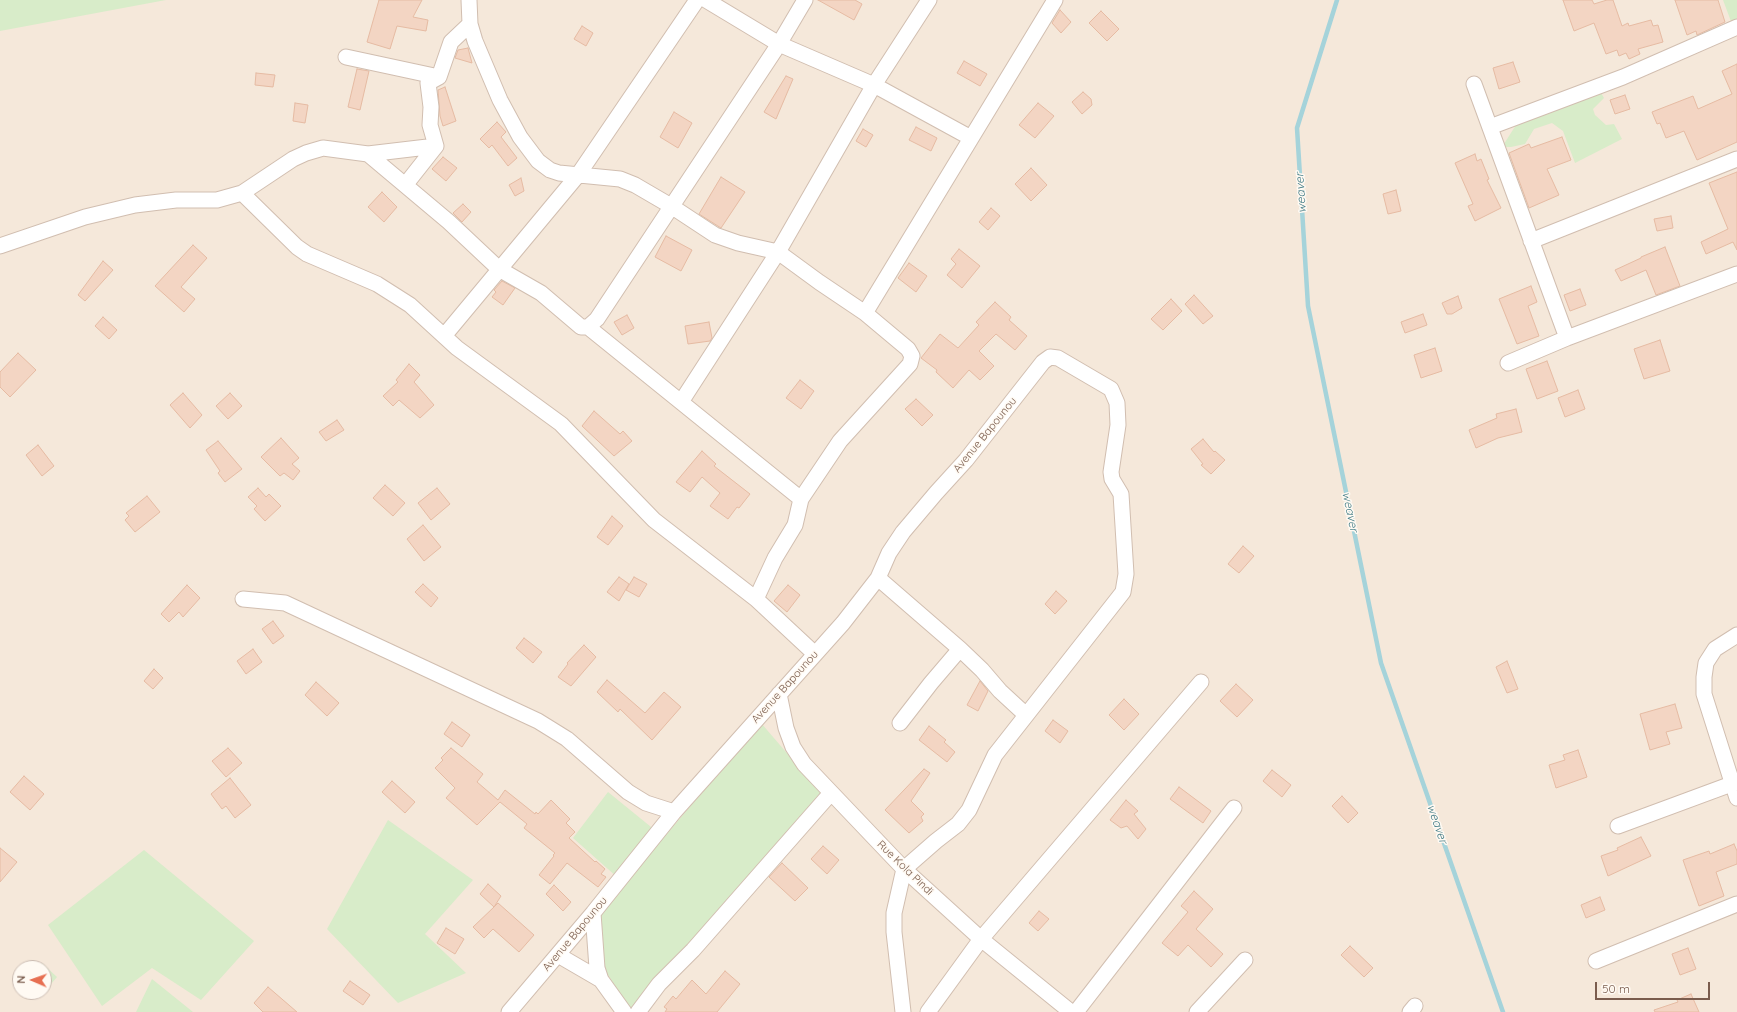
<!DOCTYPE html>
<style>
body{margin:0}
#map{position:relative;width:1737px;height:1012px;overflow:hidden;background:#fdf6ec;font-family:Quicksand,sans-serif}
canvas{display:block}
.north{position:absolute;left:12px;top:960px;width:40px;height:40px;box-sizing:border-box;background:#fffaf3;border:1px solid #cabbb1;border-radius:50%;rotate:272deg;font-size:11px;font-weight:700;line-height:16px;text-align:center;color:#7a5c4d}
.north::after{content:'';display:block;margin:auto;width:14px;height:18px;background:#e76f51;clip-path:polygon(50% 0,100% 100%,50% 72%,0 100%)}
.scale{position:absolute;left:1595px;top:982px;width:115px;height:18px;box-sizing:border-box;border:2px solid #7a5c4d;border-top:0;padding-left:5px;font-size:12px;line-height:14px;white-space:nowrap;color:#7a5c4d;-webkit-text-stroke:3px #fffaf3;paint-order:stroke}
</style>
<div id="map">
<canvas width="1737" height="1012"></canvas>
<div class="north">N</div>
<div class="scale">50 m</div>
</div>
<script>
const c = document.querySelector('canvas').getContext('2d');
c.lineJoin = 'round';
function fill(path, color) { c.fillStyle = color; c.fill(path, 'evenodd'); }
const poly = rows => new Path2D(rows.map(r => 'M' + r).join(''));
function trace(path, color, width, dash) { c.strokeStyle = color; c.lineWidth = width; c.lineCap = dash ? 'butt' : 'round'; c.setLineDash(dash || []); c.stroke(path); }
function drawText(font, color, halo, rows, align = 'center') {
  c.font = font + ' Quicksand,sans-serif'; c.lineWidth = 3; c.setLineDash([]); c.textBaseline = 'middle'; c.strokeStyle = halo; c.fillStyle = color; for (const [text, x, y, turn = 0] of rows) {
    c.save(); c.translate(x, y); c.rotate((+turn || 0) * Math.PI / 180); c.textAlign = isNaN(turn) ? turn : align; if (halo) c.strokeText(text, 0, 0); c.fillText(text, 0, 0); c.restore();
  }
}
const residential = poly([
 [0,0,1737,0,1737,1012,0,1012],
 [20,968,44,968,44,992,20,992]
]);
const green = poly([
 [0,0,166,0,0,31],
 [1723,0,1737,0,1737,31,1735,32],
 [1600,91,1604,98,1593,109,1595,115,1606,125,1614,124,1622,139,1575,163,1563,131,1552,123,1534,129,1525,144,1511,147,1502,147,1516,125],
 [761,723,823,795,632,1012,601,964,598,915],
 [608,792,656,831,617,877,573,838],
 [388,820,473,880,425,934,466,973,398,1003,327,929],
 [144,850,254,941,201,1000,152,968,102,1006,48,925],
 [42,963,57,977,46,990,44,989,44,968,38,968],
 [152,979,193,1012,136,1012]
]);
const stream = poly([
 [1337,0,1297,128,1308,306,1381,663,1503,1012]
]);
const building = poly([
 [379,0,422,0,413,17,428,20,426,31,397,26,390,49,367,42,379,0],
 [818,0,855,0,862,4,854,20,818,0],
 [1563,0,1592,0,1594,4,1607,0,1613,0,1622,26,1628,23,1629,26,1651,20,1653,26,1658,25,1663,42,1638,49,1640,54,1629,59,1626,53,1619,56,1617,50,1606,54,1594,23,1574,31,1563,0],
 [1675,0,1718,0,1725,22,1697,35,1696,31,1687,35,1675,0],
 [1060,10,1071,22,1061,33,1052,23,1060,10],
 [1101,11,1119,29,1107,41,1089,23,1101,11],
 [582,26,593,33,586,46,574,39,582,26],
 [468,48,472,63,455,58,458,50,468,48],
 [964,61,987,74,980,86,957,73,964,61],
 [1513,62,1520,82,1499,89,1493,68,1513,62],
 [1737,64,1737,142,1697,160,1684,131,1666,138,1660,123,1657,124,1652,112,1693,96,1698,109,1732,94,1722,71,1737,64],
 [357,69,369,71,360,110,348,107,357,69],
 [256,73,275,75,273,87,255,85,256,73],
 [786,76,793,79,776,119,764,112,786,76],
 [445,87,456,121,443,126,440,116,438,90,445,87],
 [1083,92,1091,99,1092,105,1082,114,1072,102,1083,92],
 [1625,95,1630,109,1615,114,1610,100,1625,95],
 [295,103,308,105,305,123,293,121,295,103],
 [1038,103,1054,116,1035,138,1019,125,1038,103],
 [674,112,692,123,678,148,660,137,674,112],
 [497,122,506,132,501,137,517,158,508,166,492,145,489,148,480,139,497,122],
 [916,127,937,138,931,151,909,140,916,127],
 [863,129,873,135,866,147,856,141,863,129],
 [1562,137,1571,160,1547,169,1559,195,1529,208,1509,153,1529,144,1531,148,1562,137],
 [1475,154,1477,161,1481,159,1489,179,1487,180,1501,208,1475,221,1468,206,1473,204,1455,163,1475,154],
 [443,157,457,168,446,181,432,169,443,157],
 [1031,168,1047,185,1031,201,1015,184,1031,168],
 [1737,172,1737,250,1733,242,1706,254,1701,242,1728,229,1709,183,1737,172],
 [721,177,745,192,721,228,699,214,721,177],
 [521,178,524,191,515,196,509,185,521,178],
 [1396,190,1401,211,1388,214,1383,194,1396,190],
 [382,192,397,207,384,222,368,207,382,192],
 [463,204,471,212,462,222,453,213,463,204],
 [991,208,1000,216,988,230,979,222,991,208],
 [1671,216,1673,228,1657,231,1654,219,1671,216],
 [666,236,692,250,681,271,655,257,666,236],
 [193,245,207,258,181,287,195,299,184,312,155,286,193,245],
 [1665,247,1680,286,1656,295,1646,270,1621,281,1615,270,1641,258,1641,257,1665,247],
 [959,249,980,266,962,288,947,275,956,264,951,259,959,249],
 [103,261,113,270,85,301,78,295,103,261],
 [909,263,927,276,916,292,898,278,909,263],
 [502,281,515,288,503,305,492,297,496,292,494,290,502,281],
 [1531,286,1537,302,1528,306,1539,336,1517,344,1499,299,1531,286],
 [1580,289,1586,305,1570,311,1564,295,1580,289],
 [1194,295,1213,316,1203,324,1185,304,1194,295],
 [1458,296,1462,308,1452,314,1447,314,1442,303,1458,296],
 [1171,299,1182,311,1163,330,1151,319,1171,299],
 [995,302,1011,317,1009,320,1027,336,1015,350,996,334,979,351,994,366,980,380,969,370,953,388,936,372,937,370,921,358,940,334,958,348,979,325,976,322,995,302],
 [1423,314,1427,325,1405,333,1401,322,1423,314],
 [627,315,634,328,622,335,614,322,627,315],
 [103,317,117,330,109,339,95,326,103,317],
 [709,322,712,338,710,341,688,344,685,326,709,322],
 [1660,340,1670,371,1644,379,1634,349,1660,340],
 [1435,348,1442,371,1421,378,1414,355,1435,348],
 [18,353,36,370,10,397,0,387,0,372,18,353],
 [1547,361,1558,391,1537,399,1526,369,1547,361],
 [409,364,420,375,414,382,434,405,420,418,399,400,393,406,383,396,398,382,396,380,409,364],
 [800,380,814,391,801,409,786,398,800,380],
 [1578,390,1585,409,1565,417,1558,398,1578,390],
 [183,393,202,415,190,428,170,405,183,393],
 [230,393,242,406,228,419,216,406,230,393],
 [916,399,933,415,922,426,905,409,916,399],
 [1516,409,1522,432,1498,438,1476,448,1469,430,1497,418,1496,414,1516,409],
 [594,411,620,434,623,431,632,441,614,456,582,426,594,411],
 [337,420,344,430,326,441,319,432,337,420],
 [281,438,299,458,292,464,300,471,293,480,284,473,280,476,261,457,281,438],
 [1203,439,1214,452,1215,451,1225,460,1211,474,1201,465,1203,464,1191,449,1203,439],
 [218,441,242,469,225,482,218,473,220,471,206,450,218,441],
 [38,445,54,466,42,476,26,455,38,445],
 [702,451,716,464,714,466,750,494,739,508,737,507,728,519,710,506,720,493,702,477,690,492,676,482,702,451],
 [385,485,405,503,393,516,373,498,385,485],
 [258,488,266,497,269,494,281,506,265,521,254,509,257,506,248,497,258,488],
 [437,488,450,504,431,520,418,503,437,488],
 [147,496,160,512,135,532,125,520,129,516,126,513,147,496],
 [612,516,623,526,608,545,597,537,612,516],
 [423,525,441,547,424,561,407,539,423,525],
 [1243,546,1254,556,1239,573,1228,564,1243,546],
 [619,577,629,584,619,601,607,592,619,577],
 [634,577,647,584,639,597,626,590,634,577],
 [423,584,438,598,431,607,415,592,423,584],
 [187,585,200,598,183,617,179,612,169,622,161,614,187,585],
 [788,585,800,595,787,612,774,601,788,585],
 [1056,591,1067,601,1055,614,1045,604,1056,591],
 [273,621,284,636,273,644,262,629,273,621],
 [524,638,542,652,533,663,516,648,524,638],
 [584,645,596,657,571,686,558,677,568,664,567,663,584,645],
 [253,649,262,662,246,674,237,661,253,649],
 [1507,661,1518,689,1507,693,1496,667,1507,661],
 [154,669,163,678,153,689,144,681,154,669],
 [607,680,645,713,664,692,681,707,652,740,620,709,618,712,597,692,607,680],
 [980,681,988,691,978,711,967,705,980,681],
 [316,682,339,703,327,716,305,695,316,682],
 [1236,684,1253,700,1237,717,1220,701,1236,684],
 [1124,699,1139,714,1124,730,1109,715,1124,699],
 [1675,704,1682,728,1666,732,1670,744,1650,750,1640,714,1675,704],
 [1053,720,1068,731,1060,743,1045,731,1053,720],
 [452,722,470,735,462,747,444,734,452,722],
 [929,726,946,740,944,742,955,752,947,762,919,740,929,726],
 [228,748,242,763,226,777,212,761,228,748],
 [451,748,483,774,477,782,498,800,505,790,535,814,536,812,538,814,551,800,570,819,566,823,575,832,569,838,595,862,596,861,605,869,601,874,606,877,598,887,567,863,550,884,539,875,554,856,553,855,555,853,524,828,527,824,500,802,477,825,446,798,455,788,435,768,443,760,441,758,451,748],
 [1578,750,1587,777,1556,788,1549,765,1565,760,1563,755,1578,750],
 [924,769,930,773,911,801,924,814,921,817,923,821,909,833,885,810,924,769],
 [1272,770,1291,785,1282,797,1263,781,1272,770],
 [24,776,44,794,30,810,10,792,24,776],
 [230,778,251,805,235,818,226,806,222,809,211,794,230,778],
 [392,781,415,802,405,813,382,792,392,781],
 [1179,787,1211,811,1203,823,1170,799,1179,787],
 [1342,796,1358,813,1348,823,1332,806,1342,796],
 [1126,800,1138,811,1134,814,1146,829,1138,839,1127,826,1121,828,1110,820,1126,800],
 [1641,837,1651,856,1608,876,1601,856,1618,850,1617,848,1641,837],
 [1734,844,1737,851,1737,864,1716,872,1724,896,1699,906,1683,860,1709,851,1710,854,1734,844],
 [823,846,839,860,827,874,811,859,823,846],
 [0,848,17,862,0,882,0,848],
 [782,863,808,888,795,901,769,877,782,863],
 [488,884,501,896,494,907,498,903,534,935,519,952,493,929,484,938,473,927,494,907,480,894,488,884],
 [554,885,571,902,563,911,546,894,554,885],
 [1194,891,1213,909,1196,929,1223,954,1211,967,1188,945,1178,956,1162,943,1188,912,1181,906,1194,891],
 [1600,897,1605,910,1586,918,1581,905,1600,897],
 [1039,911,1049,919,1038,931,1029,923,1039,911],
 [446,928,464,939,455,954,437,943,446,928],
 [1350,946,1373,968,1364,977,1341,955,1350,946],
 [1688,948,1696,969,1680,975,1672,954,1688,948],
 [725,971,740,984,717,1012,665,1012,667,1009,664,1007,673,996,676,999,692,980,706,994,725,971],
 [350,981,370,995,363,1005,343,991,350,981],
 [268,987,297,1012,263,1012,254,1003,268,987],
 [1691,994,1699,1012,1655,1012,1654,1010,1678,1002,1677,1000,1691,994]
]);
const minor = poly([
 [469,0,470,24,475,41,500,100,520,137,538,161,550,170,559,173,620,179,635,185,671,206,715,235,738,243,778,252,819,282,865,313,908,349,912,356,910,364,840,441,801,499,795,525,775,558,756,599],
 [706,0,779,44,874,85,971,138],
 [346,57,439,77],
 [1474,84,1567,338],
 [1490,127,1623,77,1737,27],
 [368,154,436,146],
 [406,184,436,146,430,125,431,107,428,83,439,77,451,42,470,24],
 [242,193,293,159,306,153,323,148,368,154,449,222,499,269,541,293,581,327,588,327,597,319,779,44,805,0],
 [1531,241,1737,159],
 [0,246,85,217,135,205,176,200,217,200,242,193,297,247,307,254,377,284,410,305,457,348,561,424,654,520,756,599,815,654],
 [865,313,1055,0],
 [588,327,801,499],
 [444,336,578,175,697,0],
 [1508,363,1567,338,1737,274],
 [681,402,778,252,874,85,929,0],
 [878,578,960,649,982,670,1000,691,1026,715],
 [243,599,285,603,538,721,567,739,628,792,646,803,674,812],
 [1737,635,1715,649,1706,663,1704,677,1704,694,1737,798],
 [779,694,786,728,793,747,804,764,904,869,981,939,1071,1012],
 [900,723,931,683,960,649],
 [1618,826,1737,782],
 [593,913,597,968,601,980,624,1012],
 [558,955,601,980],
 [1596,961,1737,904],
 [509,1012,593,913,674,812,843,623,878,578,889,553,903,532,936,493,966,460,1043,362,1050,357,1058,358,1111,389,1117,403,1118,425,1111,472,1112,479,1121,494,1126,574,1123,592,995,755,969,810,958,824,936,841,904,869,894,913,894,932,903,1012],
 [638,1012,659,984,693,950,831,793],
 [928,1012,981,939,1201,682],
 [1076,1012,1234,808],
 [1197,1012,1245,960],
 [1410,1012,1415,1006]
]);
const streetNames = [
 ["Avenue Bapounou",985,435,-51],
 ["Avenue Bapounou",785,687,-48],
 ["Rue Kola Pindi",905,868,44],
 ["Avenue Bapounou",575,934,-50]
];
const waterNames = [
 ["weaver",1301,193,-94],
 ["weaver",1350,512,78],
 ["weaver",1437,824,71]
];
fill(residential, '#f5e8da');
fill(green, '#d8ecc9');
trace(stream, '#a5d3da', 4.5);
fill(building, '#f3d5c3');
trace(building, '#e6bba3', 1);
trace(minor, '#d1beb0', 17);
trace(minor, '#fff', 15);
drawText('11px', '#7a5c4d', '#fffaf3', streetNames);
drawText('italic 12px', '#437c86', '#fffaf3', waterNames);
</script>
